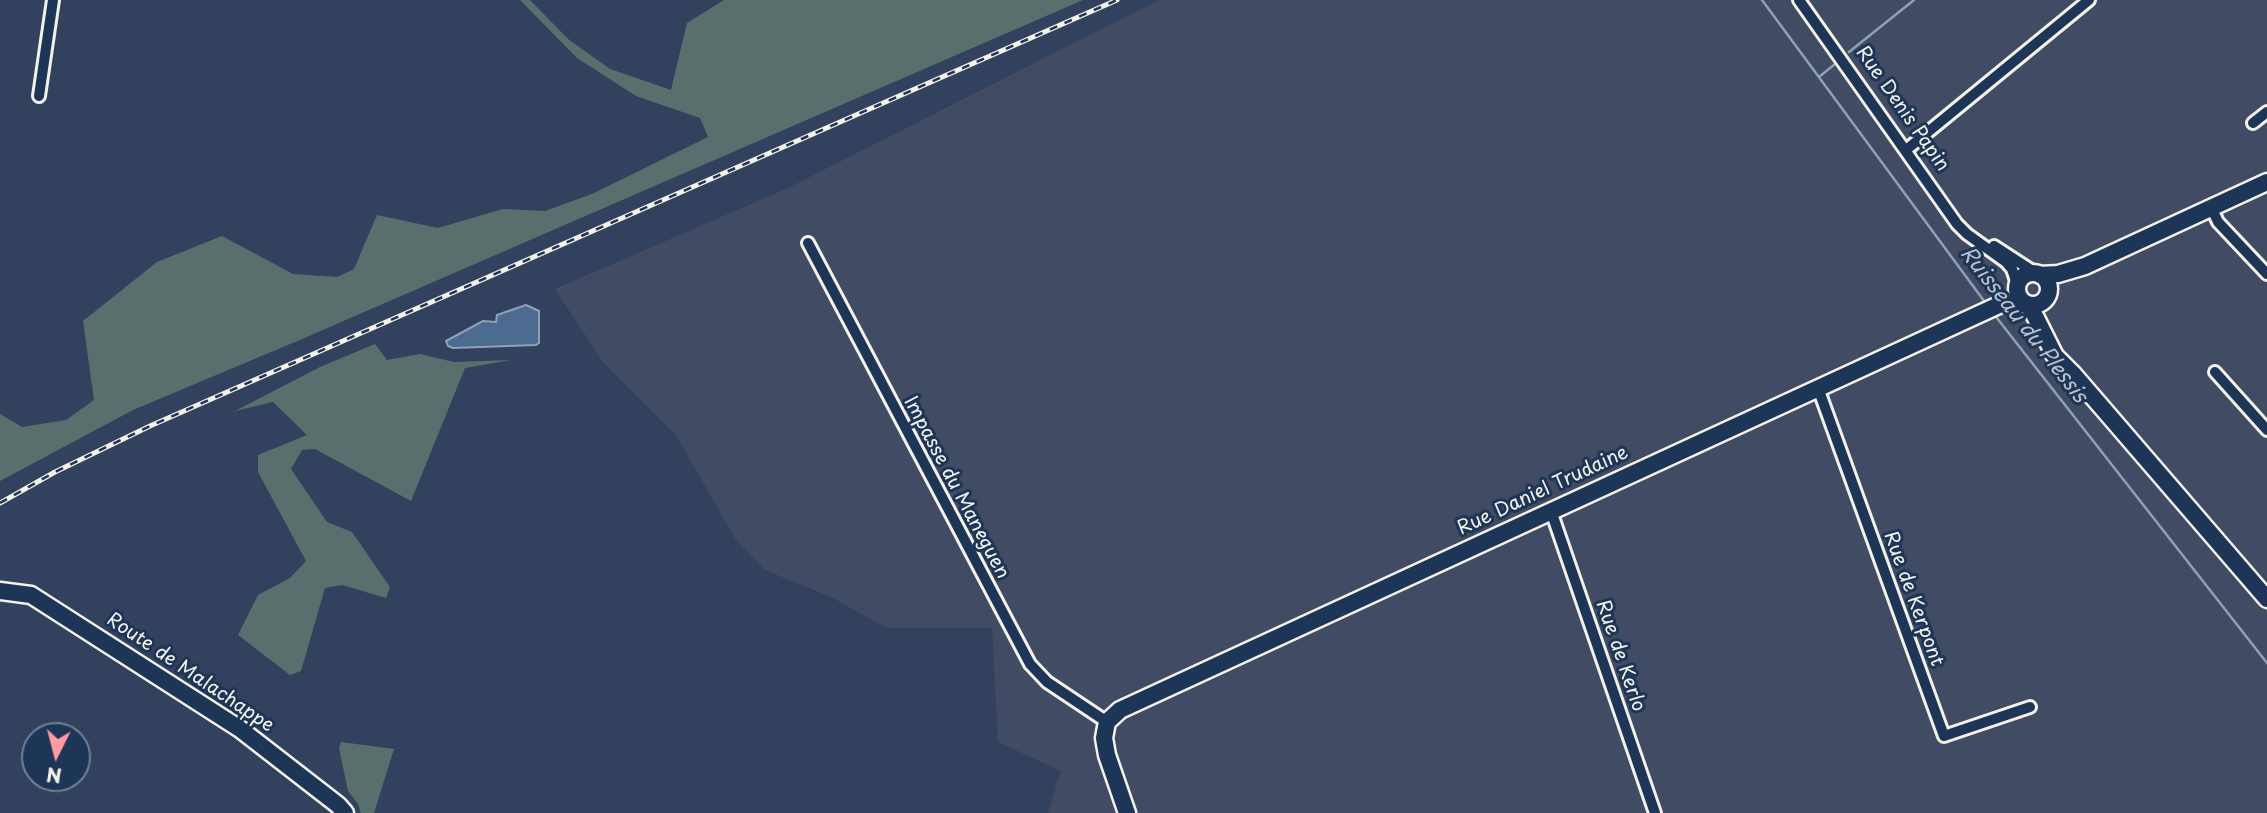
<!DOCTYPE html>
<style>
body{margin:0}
#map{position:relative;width:2267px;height:813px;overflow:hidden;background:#32425e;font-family:"Playpen Sans",sans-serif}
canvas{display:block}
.north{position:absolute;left:21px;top:722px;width:70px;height:70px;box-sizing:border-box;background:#1d3557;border:2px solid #738091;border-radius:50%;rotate:186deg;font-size:19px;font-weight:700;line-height:28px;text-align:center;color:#f4f1e8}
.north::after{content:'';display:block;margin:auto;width:24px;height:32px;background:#ff9aa2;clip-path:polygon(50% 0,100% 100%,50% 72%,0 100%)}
</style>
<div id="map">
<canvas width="2267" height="813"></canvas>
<div class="north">N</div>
</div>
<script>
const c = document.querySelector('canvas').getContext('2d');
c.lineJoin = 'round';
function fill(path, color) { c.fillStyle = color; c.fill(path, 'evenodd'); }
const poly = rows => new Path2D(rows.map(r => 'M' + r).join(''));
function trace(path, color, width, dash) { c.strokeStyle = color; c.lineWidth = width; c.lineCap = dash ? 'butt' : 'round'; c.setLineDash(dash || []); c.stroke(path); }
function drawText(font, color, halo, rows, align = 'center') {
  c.font = font + ' "Playpen Sans",sans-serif'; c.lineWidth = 6; c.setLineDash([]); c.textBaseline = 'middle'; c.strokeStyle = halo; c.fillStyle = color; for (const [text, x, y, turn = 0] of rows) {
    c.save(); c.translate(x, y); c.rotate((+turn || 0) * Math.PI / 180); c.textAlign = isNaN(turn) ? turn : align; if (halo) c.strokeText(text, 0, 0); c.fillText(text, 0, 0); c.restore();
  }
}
const built = poly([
 [1159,0,2267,0,2267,813,1048,813,1061,771,998,742,992,628,887,628,831,597,765,570,736,540,676,435,603,362,555,289,788,188]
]);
const green = poly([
 [520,0,530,0,568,39,610,69,671,90,687,23,724,0,1083,0,302,339,133,410,0,481,0,414,22,427,66,420,94,400,83,321,157,262,222,236,293,274,337,277,354,269,377,215,438,228,503,209,545,211,592,194,708,137,700,118,636,96,577,58],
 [375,344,387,360,420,354,454,362,511,360,465,368,411,501,315,449,302,450,291,469,327,522,352,532,390,587,386,598,342,585,325,588,301,671,290,675,238,635,258,595,290,578,306,561,258,472,258,455,307,435,273,402,235,411,320,367],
 [341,742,394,749,374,813,361,813,358,804,348,791,339,748]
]);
const water = poly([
 [526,305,539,311,539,343,536,345,453,348,448,346,446,341,483,321,496,322,497,315,526,305]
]);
const stream = poly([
 [1762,0,1987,305],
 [1849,52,1914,0],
 [1819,77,1835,64],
 [1993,313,2267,663]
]);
const street = poly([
 [1799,0,1957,224,1967,234,2006,262,2012,269,2017,284],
 [39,96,53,0],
 [2253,123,2267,112],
 [1906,150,2089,0],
 [2211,207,2218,222,2267,274],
 [808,243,1030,664,1047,682,1107,722],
 [1994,246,2037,274],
 [2215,372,2267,430],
 [1818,388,1944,736,2030,707],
 [1551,511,1655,813]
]);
const secondary = poly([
 '2017 289a16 16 0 1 1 32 0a16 16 0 1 1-32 0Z',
 [2040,275,2058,274,2085,266,2267,182],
 [2026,304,2034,314,2055,356,2074,375,2267,599],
 [0,591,31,595,240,729,338,805,345,813],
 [1127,813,1107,755,1104,738,1107,722,1120,710,2001,304,2023,302]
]);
const rail = poly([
 [0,503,55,472,150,426,1117,0]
]);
const streetNames = [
 ["Rue Denis Papin",1902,109,55],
 ["Impasse du Maneguen",956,488,62],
 ["Rue Daniel Trudaine",1543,491,-25],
 ["Rue de Kerpont",1913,599,70],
 ["Rue de Kerlo",1620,656,71],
 ["Route de Malachappe",190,673,34]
];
const waterNames = [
 ["Ruisseau du Plessis",2023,325,52]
];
fill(built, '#414b63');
fill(green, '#58706d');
fill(water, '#4b6b91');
trace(water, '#8fa1b4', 2);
trace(stream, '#8fa1b4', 2.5);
trace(street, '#f4f1e8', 16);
trace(secondary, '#f4f1e8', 21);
trace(street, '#1d3557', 10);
trace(secondary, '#1d3557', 16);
trace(rail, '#f4f1e8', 5);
trace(rail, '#1d3557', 2.5, [8]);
drawText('19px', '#f4f1e8', '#1d3557', streetNames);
drawText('italic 21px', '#b9c2ca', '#1d3557', waterNames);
</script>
